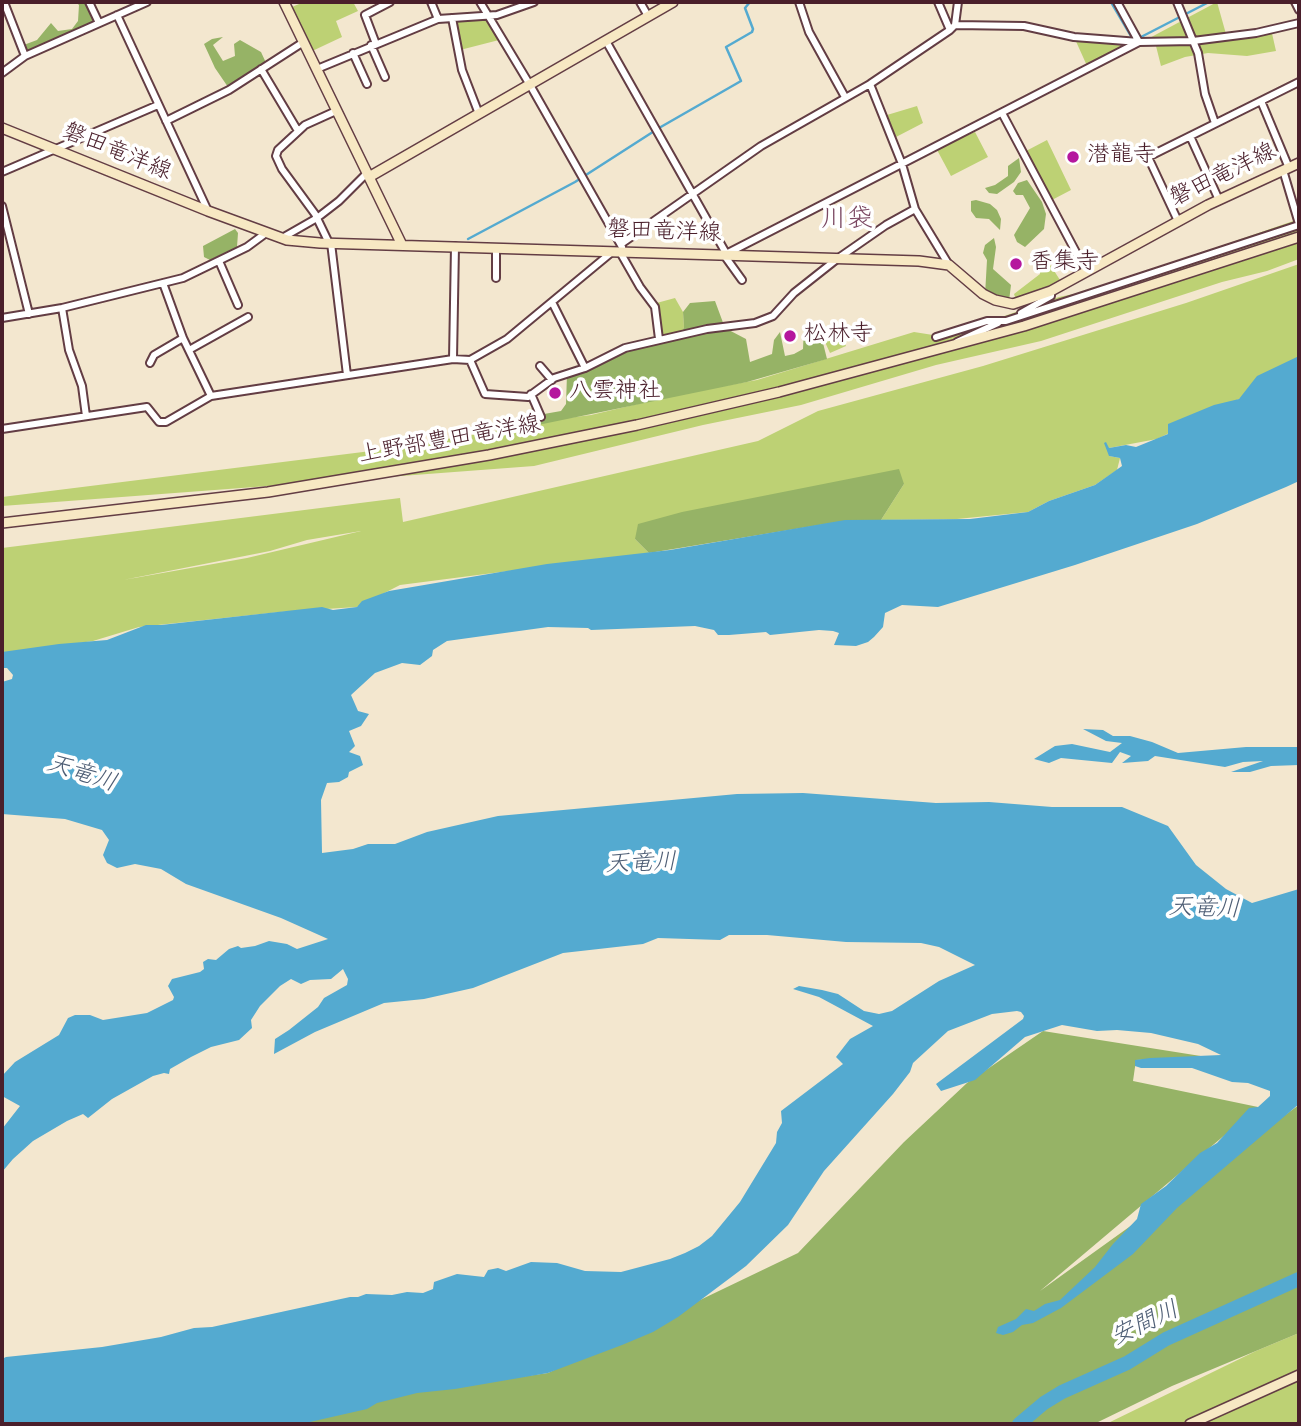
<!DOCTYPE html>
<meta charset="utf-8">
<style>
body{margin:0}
#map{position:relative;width:1301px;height:1426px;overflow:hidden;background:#f3e7cf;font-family:"Gochi Hand",sans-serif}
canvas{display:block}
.frame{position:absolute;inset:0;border:4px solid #4a1f2b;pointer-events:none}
</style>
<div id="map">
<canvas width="1301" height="1426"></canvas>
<div class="frame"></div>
</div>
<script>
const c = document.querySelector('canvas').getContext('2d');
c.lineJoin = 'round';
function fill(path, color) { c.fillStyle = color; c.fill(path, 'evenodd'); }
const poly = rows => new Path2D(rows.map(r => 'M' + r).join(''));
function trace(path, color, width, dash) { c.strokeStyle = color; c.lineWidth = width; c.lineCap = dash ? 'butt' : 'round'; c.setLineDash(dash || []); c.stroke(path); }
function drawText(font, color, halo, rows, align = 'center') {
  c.font = font + ' "Gochi Hand","Klee One",sans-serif'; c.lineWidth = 7; c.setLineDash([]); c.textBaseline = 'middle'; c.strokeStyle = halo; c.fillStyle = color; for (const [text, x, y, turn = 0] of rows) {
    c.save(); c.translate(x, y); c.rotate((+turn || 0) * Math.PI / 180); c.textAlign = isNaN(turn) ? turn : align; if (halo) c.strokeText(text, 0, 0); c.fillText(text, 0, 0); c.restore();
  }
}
const green = poly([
 [304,2,353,2,358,11,336,21,342,37,308,53,287,9],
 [1217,2,1226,34,1271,29,1276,51,1247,56,1208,53,1185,57,1161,66,1155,42,1142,42],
 [486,19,499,40,460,50,455,22],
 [1074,37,1134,44,1088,68],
 [917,106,923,123,896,137,887,115],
 [975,132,988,157,951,176,936,148],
 [1047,140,1071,190,1050,201,1026,151],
 [1299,219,1299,259,1267,271,1222,282,1041,341,936,365,801,405,703,425,534,466,2,506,2,497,379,450,490,432,530,424,528,423,591,415,680,394,757,380,914,332,933,335,990,321,1059,297,1093,290],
 [1049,263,1060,280,1034,295,1016,300,1014,294,1040,274,1040,270],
 [1299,264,1299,361,1239,399,1157,439,1109,448,1109,456,1120,458,1117,470,1095,485,1049,501,1028,512,957,519,881,520,904,484,635,539,649,553,400,585,357,607,280,612,139,627,93,641,2,654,2,548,400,498,403,522,758,441,818,411,983,366,1186,303],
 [361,531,247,558,123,580,270,551,307,540],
 [675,298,683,312,684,327,681,335,659,336,653,304],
 [837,324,846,346,830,353,820,331],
 [1299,1333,1299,1424,1106,1424,1256,1351]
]);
const forest = poly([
 [76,2,89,2,99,23,24,54,21,46,37,40,51,23,58,31,72,29,78,21,79,5],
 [223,37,213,45,223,61,235,56,234,44,240,40,261,52,267,65,228,87,215,68,204,44,212,39],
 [1019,158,1021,172,1014,182,997,194,989,193,985,188,995,185,1008,176,1008,166],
 [1027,180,1042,202,1046,214,1044,229,1025,247,1017,242,1014,235,1030,208,1023,195,1016,195,1013,191,1018,183],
 [976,200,990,204,997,210,1001,219,1000,230,989,219,976,218,971,211,971,201],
 [235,229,238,233,237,247,210,260,204,257,203,246],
 [994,238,996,247,993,269,1011,285,1009,301,985,295,987,260,983,253,985,245],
 [715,301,725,328,746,339,750,362,772,354,774,340,780,332,785,356,794,354,803,349,804,326,820,331,827,359,747,382,533,426,530,414,533,404,544,414,561,411,566,404,567,374,631,347,681,335,684,327,683,312,690,303],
 [899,469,904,484,881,520,832,523,649,553,635,539,638,524,682,512],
 [1043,1031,1207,1057,1136,1060,1133,1081,1258,1107,1040,1291,1299,1105,1299,1333,1172,1386,1094,1424,183,1424,548,1373,798,1253,904,1142,967,1083]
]);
const water = poly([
 [1299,356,1299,481,1286,487,1197,524,1075,565,938,607,902,605,885,613,883,627,874,637,868,642,856,646,834,645,839,633,833,631,819,630,770,635,766,632,729,635,718,635,714,630,695,626,591,630,588,628,548,627,447,641,433,650,432,656,420,665,402,663,375,673,351,695,358,711,369,714,361,726,349,731,355,746,349,752,360,756,363,765,349,772,348,777,339,782,327,783,321,800,322,853,353,849,368,844,395,844,427,832,498,816,737,794,803,793,936,803,989,802,1052,807,1122,807,1168,826,1196,865,1226,889,1252,903,1299,889,1299,1104,1177,1208,1133,1254,1061,1308,1033,1323,1022,1325,1013,1332,1003,1335,996,1333,998,1327,1016,1319,1026,1309,1034,1311,1045,1304,1060,1300,1095,1267,1113,1244,1137,1219,1141,1204,1166,1186,1200,1153,1217,1143,1249,1108,1258,1107,1270,1096,1270,1091,1248,1083,1232,1082,1192,1068,1141,1068,1135,1066,1135,1060,1150,1058,1221,1055,1198,1044,1151,1033,1117,1030,1097,1031,1062,1025,1025,1037,975,1080,941,1091,936,1084,1023,1019,1024,1016,1021,1012,1017,1011,992,1014,948,1031,913,1063,910,1072,893,1094,824,1171,788,1225,746,1266,678,1317,653,1332,622,1345,548,1373,455,1389,417,1393,377,1403,367,1409,301,1424,262,1424,261,1422,242,1424,2,1424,2,1359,6,1357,102,1347,161,1337,194,1328,212,1327,350,1297,358,1297,366,1294,392,1295,407,1292,423,1293,433,1289,434,1282,457,1274,484,1277,488,1270,498,1268,506,1271,531,1262,557,1263,585,1271,621,1272,670,1259,685,1253,699,1246,712,1236,740,1202,776,1143,777,1132,782,1123,781,1111,843,1064,836,1057,850,1039,873,1026,819,997,793,989,799,986,822,990,838,994,864,1011,879,1014,892,1011,939,981,975,965,939,947,921,943,846,942,767,935,729,935,720,940,658,938,643,944,563,953,473,988,424,999,384,1003,315,1032,274,1054,275,1039,289,1030,318,1007,324,998,347,985,348,979,343,969,331,979,310,980,301,984,291,979,280,986,260,1006,251,1020,252,1028,239,1040,211,1047,191,1057,170,1069,169,1074,164,1073,153,1076,112,1099,88,1118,83,1114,67,1121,33,1141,13,1159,2,1172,2,1129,20,1106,2,1096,2,1076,15,1062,59,1035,68,1018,75,1015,90,1015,103,1020,147,1013,173,1000,174,997,168,986,172,979,200,972,204,969,203,962,208,959,216,960,229,949,238,946,241,948,255,946,269,941,287,944,297,949,328,939,281,918,186,884,161,869,135,864,117,868,107,863,103,855,109,840,102,830,65,819,2,814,2,682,12,679,13,675,7,668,2,668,2,652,59,644,107,640,146,625,161,625,322,607,333,610,357,607,362,601,389,591,547,564,670,550,845,520,970,519,1028,512,1049,501,1095,485,1122,466,1120,458,1109,456,1104,443,1106,442,1109,448,1126,445,1136,447,1168,434,1168,424,1214,405,1239,399,1257,376],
 [1083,729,1103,730,1113,736,1130,736,1152,742,1178,753,1246,747,1299,747,1299,765,1271,766,1250,772,1231,772,1263,761,1243,762,1225,767,1155,756,1148,761,1122,763,1131,756,1120,752,1112,763,1061,758,1049,763,1034,759,1055,746,1072,744,1110,752,1122,743,1106,741]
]);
const stream = poly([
 [1111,2,1131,36,1141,37,1209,2],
 [468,239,575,182,659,128,741,81,726,47,752,32,753,29,745,8,750,2]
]);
const river = poly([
 [1019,1424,1044,1403,1062,1392,1127,1363,1166,1339,1299,1279]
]);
const street = poly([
 [4,2,25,56],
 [89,2,99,23],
 [431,2,438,19],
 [480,2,530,85,622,247],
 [640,2,648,16],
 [799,2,809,32,845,97],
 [938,2,950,30],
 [1177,2,1198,53,1205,94,1215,123],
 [1295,2,1299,10],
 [117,15,208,211],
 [452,18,462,70,479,114],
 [955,25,1024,26,1074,37,1139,42,1193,41,1256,33,1299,23],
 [606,41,727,255],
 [376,44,365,15,390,2],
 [371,45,385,77],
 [353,53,367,84],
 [261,69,298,131],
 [317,69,438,19,497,15,534,2],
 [2,73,25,56,147,2],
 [870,84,902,164,915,209,949,265],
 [1261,101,1289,168],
 [1002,113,1086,271],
 [166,121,229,90,302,43],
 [1190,136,1219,200],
 [1283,170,1299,224],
 [2,172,158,105],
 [2,206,29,314],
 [1178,221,1148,157,1299,82],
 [282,238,317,218,339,201,367,173],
 [329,243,315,214,282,169,276,156,278,150,305,125,336,111],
 [331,243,347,375],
 [621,244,761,146,870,84,950,30,955,25,958,2],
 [620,252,640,287,655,307,659,339],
 [728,253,1139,42,1117,2],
 [724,255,742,280],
 [219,261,238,305],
 [496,278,496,248],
 [163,283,183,338,211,396],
 [552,302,585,368],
 [62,308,69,350,82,386,86,416],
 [1021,313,1051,296,1051,291],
 [2,318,62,308,183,278,247,247,266,233],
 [936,337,987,321,1006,321,1299,225],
 [957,342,998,323],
 [189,350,248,317],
 [453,359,455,246],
 [470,360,485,394,528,397,554,378,585,368,625,348,707,329,755,323,773,316,794,293,837,259,886,225,915,209],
 [150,363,154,355,183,338],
 [540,366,552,380],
 [531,394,541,417],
 [2,429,147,407,159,422,166,422,211,396,453,359,470,360,507,339,612,252]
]);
const secondary = poly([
 [284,2,402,245],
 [2,128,208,211,287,240,320,243,919,261,949,265,983,294,995,300,1013,304,1051,291,1208,205,1299,163],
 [369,177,673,2],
 [2,523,268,492,489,455,637,425,779,392,1024,326,1299,237],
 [1190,1424,1299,1375]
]);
const markers = [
 [1073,157,7,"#b5179e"],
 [1016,264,7,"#b5179e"],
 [790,336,7,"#b5179e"],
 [555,393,7,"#b5179e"]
];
const streetNames = [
 ["磐田竜洋線",116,154,22],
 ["磐田竜洋線",1224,177,-26],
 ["磐田竜洋線",664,234,2],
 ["上野部豊田竜洋線",450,442,-10]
];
const poiNames = [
 ["潜龍寺",1087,157],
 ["香集寺",1030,264],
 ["松林寺",804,336],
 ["八雲神社",569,393]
];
const waterNames = [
 ["天竜川",81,776,18],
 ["天竜川",641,866,-2],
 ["天竜川",1204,911,2],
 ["安間川",1146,1326,-25]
];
const quarterNames = [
 ["川袋",847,222]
];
fill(green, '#bdd174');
fill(forest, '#96b366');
fill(water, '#54aad0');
trace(stream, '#54aad0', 2.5);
trace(river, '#54aad0', 14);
trace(street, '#633d44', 10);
trace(secondary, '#633d44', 12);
trace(street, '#fff', 6);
trace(secondary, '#f7e8c3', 9);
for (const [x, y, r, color] of markers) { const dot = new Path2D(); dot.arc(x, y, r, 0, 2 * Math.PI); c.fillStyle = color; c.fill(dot); trace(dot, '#fff', 2.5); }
drawText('23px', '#4a1f2b', '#fff', streetNames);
drawText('23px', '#4a1f2b', '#fff', poiNames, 'left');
drawText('italic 24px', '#4e5e75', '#fff', waterNames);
drawText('26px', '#7b4862', '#fff', quarterNames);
</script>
